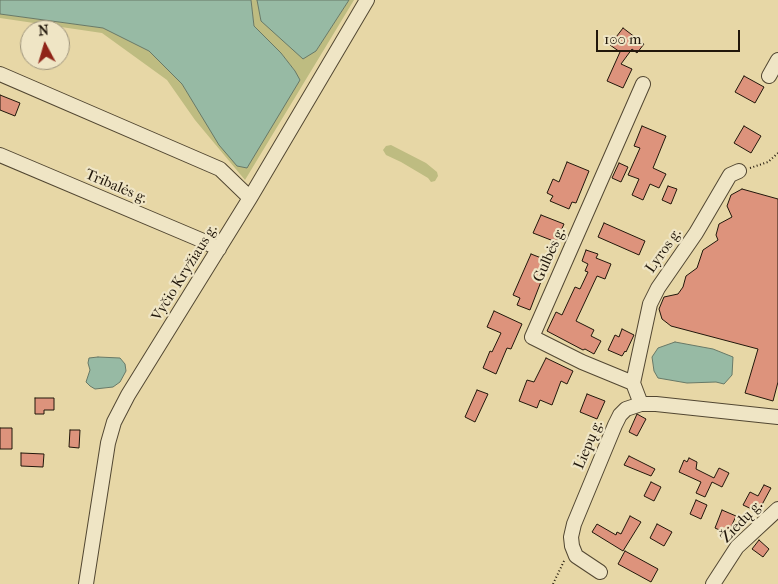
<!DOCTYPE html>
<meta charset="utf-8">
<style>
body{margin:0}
#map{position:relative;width:778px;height:584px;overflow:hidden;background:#e7d7a6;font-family:"IM FELL French Canon",serif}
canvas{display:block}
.north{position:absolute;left:20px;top:20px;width:50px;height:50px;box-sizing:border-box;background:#efe5c5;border:1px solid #9d937b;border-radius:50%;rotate:354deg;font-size:14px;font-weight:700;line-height:20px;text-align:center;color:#21170b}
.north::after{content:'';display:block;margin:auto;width:18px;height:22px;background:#8f2418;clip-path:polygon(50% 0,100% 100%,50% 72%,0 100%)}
.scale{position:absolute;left:596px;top:30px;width:144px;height:22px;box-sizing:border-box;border:2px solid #21170b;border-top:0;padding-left:6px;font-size:15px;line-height:18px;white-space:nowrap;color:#21170b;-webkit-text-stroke:4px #efe5c5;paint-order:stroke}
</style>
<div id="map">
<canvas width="778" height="584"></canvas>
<div class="north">N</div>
<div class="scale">100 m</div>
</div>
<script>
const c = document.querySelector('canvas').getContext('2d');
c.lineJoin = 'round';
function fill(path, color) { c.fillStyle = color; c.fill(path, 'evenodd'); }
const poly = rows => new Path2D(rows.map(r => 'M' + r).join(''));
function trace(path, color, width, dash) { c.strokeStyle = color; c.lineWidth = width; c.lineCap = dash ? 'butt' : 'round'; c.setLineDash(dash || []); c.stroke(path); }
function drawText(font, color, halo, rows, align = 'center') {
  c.font = font + ' "IM FELL French Canon",serif'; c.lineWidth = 4.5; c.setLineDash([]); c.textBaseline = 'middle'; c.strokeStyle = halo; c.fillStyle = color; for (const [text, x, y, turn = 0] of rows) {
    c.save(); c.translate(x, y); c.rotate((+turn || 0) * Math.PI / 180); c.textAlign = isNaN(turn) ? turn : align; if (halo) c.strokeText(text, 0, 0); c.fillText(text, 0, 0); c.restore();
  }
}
const green = poly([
 [251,0,257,0,261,21,316,51,349,0,354,0,245,180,195,120,167,80,102,33,0,18,0,14,103,28,149,51,182,84,201,114,295,71,281,53,254,26],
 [391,145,426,163,437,172,438,176,435,181,431,182,428,178,401,162,386,155,383,150,386,146]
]);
const water = poly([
 [0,0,251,0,254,26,281,53,295,71,300,80,247,168,237,166,219,145,182,84,149,51,103,28,0,14,0,0],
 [257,0,349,0,316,51,303,59,261,21,257,0],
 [675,342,713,349,733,357,732,375,724,384,716,382,687,383,658,378,654,371,652,357,658,348,675,342],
 [98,357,120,358,125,364,126,371,120,382,113,387,95,389,90,386,86,382,90,370,88,363,89,358,98,357]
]);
const building = poly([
 [623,28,644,44,637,53,632,49,621,64,632,69,623,88,607,81,620,52,610,45,623,28],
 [744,76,764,87,755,103,735,92,744,76],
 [0,95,20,103,15,116,0,110,0,95],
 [642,126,666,136,653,168,666,174,659,188,650,184,643,200,632,195,639,179,628,175,640,148,634,146,642,126],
 [744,126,761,136,751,153,734,143,744,126],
 [567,162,589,171,576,203,572,202,569,209,550,201,553,196,547,193,553,179,559,182,567,162],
 [619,163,628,167,621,182,612,178,619,163],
 [668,186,677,189,671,204,662,200,668,186],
 [742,189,778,199,778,382,773,401,745,393,758,349,671,326,662,319,659,309,664,297,678,294,683,287,686,276,697,268,703,250,718,240,716,235,719,224,732,217,727,206,731,195,742,189],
 [541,215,564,224,556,242,533,233,541,215],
 [604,223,645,241,639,255,598,237,604,223],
 [586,250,598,254,596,258,611,264,605,279,597,276,576,321,594,330,591,336,601,341,594,354,585,349,583,350,547,331,556,312,562,315,575,287,580,289,588,272,585,271,588,264,582,261,586,250],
 [531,254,549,261,530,310,517,305,520,298,513,295,531,254],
 [494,311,522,324,511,349,507,348,496,374,483,368,490,351,492,352,501,333,487,327,494,311],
 [622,329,634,335,626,352,625,351,622,356,608,350,615,335,619,337,622,329],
 [546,358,573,371,567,384,561,381,552,405,540,400,537,408,519,401,527,380,534,382,546,358],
 [477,390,488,394,475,422,465,417,477,390],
 [587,394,605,401,597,419,580,412,587,394],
 [35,398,54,398,54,410,44,410,44,414,35,414,35,398],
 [637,414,646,419,637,436,629,432,637,414],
 [0,428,12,428,12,449,0,449,0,428],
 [70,430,80,430,79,448,69,447,70,430],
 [21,453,44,454,43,467,21,466,21,453],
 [629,456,655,469,651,476,624,465,629,456],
 [689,458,697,462,696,469,714,478,719,468,729,473,722,487,712,482,705,497,696,493,701,482,679,472,684,460,687,462,689,458],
 [651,482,661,487,654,501,644,496,651,482],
 [764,485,771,488,758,512,743,505,750,492,758,496,764,485],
 [696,500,707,505,701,519,690,514,696,500],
 [722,510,736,516,728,534,715,528,722,510],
 [630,516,641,522,623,551,592,532,597,524,616,535,617,532,621,534,630,516],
 [657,524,672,532,664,546,650,538,657,524],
 [759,540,769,549,763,557,752,549,759,540],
 [625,551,658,569,651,582,618,564,625,551]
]);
const path = poly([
 [750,168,768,162,778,153],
 [553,584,565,559]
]);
const minor = poly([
 [0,74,220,169,250,198],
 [769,76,778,60],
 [0,155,201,240,219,249],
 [633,383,582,362,532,337,643,84],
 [641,404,633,383,650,304,658,288,696,233,730,175,739,171],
 [600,572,576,556,572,546,571,537,574,524,615,425,620,415,626,409,641,404,656,404,778,417],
 [86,584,108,443,114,422,128,395,250,198,367,0],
 [713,584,737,547,778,509]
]);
const streetNames = [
 ["Tribalės g.",116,187,23],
 ["Lyros g.",664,251,-55],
 ["Gulbės g.",550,255,-66],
 ["Vyčio Kryžiaus g.",185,273,-58],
 ["Liepų g.",589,445,-67],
 ["Žiedų g.",742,522,-46]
];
fill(green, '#bebc81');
fill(water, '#97baa4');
trace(water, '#687967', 1);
fill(building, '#dd937c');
trace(building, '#21170b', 1);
trace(minor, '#524732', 16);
trace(path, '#21170b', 2, [1, 2.5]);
trace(minor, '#efe5c5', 14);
drawText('15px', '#21170b', '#efe5c5', streetNames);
</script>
